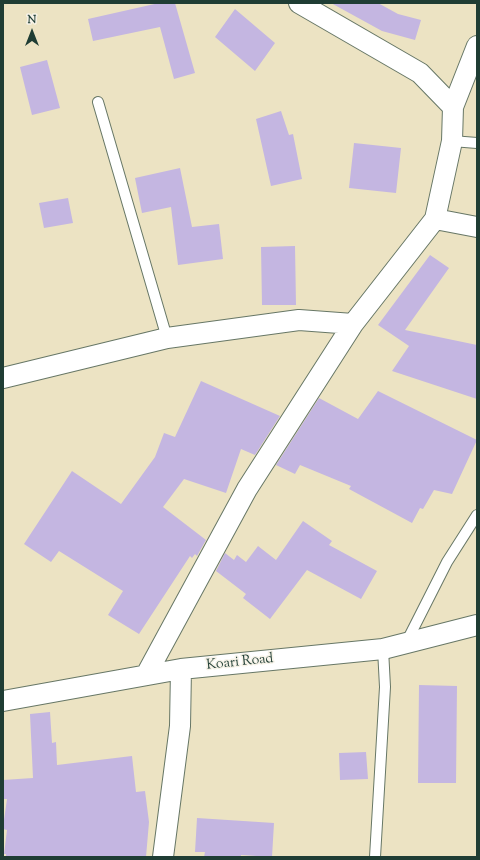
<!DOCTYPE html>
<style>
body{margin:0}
#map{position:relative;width:480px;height:860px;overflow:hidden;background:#ece3c3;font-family:"Sorts Mill Goudy",serif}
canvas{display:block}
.frame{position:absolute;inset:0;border:4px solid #1f3d34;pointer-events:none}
.north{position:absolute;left:12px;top:12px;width:40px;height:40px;-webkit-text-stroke:3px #f7f3e8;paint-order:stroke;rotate:0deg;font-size:11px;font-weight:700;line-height:16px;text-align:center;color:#1f3d34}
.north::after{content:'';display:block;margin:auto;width:14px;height:18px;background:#1f3d34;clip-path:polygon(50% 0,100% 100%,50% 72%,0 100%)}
</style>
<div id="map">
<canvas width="480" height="860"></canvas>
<div class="frame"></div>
<div class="north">N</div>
</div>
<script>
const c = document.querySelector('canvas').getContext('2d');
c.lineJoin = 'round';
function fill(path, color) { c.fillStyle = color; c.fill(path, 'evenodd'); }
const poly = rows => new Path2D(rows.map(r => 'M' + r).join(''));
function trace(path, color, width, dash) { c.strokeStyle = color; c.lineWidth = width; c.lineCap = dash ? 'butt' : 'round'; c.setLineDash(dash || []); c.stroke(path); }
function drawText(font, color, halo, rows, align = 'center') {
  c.font = font + ' "Sorts Mill Goudy",serif'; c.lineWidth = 3; c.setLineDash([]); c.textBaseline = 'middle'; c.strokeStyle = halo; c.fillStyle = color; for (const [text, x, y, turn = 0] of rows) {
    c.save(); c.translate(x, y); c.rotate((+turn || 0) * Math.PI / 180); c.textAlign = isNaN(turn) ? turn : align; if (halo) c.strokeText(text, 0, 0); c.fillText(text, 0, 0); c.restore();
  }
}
const building = poly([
 [159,3,175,3,195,73,174,79,160,27,93,41,88,19],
 [331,3,378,3,398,14,421,20,415,40,382,31],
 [235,9,275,43,255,71,215,37],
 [47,60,60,108,32,115,20,67],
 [281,111,289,135,293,134,302,179,271,186,256,119],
 [354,143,401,148,396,193,349,188],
 [180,168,192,227,219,224,223,259,178,265,171,207,142,213,135,178],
 [68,198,73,223,44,228,39,203],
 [295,246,296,305,262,305,261,247],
 [430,255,449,268,405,330,477,345,477,399,392,371,409,346,378,325],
 [201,381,280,416,255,455,241,449,226,493,184,479,163,507,206,540,197,556,195,554,192,558,190,556,139,634,108,615,123,591,59,551,51,562,24,544,72,471,121,504,155,457,164,433,175,437],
 [378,391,477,440,452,494,434,490,423,509,420,508,412,523,349,489,351,486,300,465,295,474,276,465,319,398,358,419],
 [303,521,332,541,329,545,377,571,361,599,307,570,270,619,243,598,246,594,216,571,225,553,234,560,237,555,246,562,258,546,276,560],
 [419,685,457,686,456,783,418,783],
 [50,712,52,743,56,742,57,765,132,756,136,792,145,791,149,822,146,857,6,857,6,854,4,854,7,830,3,829,3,827,7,799,3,799,3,780,33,778,30,714],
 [366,752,368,779,340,780,339,753],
 [197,818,274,823,272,857,241,855,241,857,204,857,205,852,195,852]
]);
const service = poly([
 [98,102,167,338],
 [452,141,477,143],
 [406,643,447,562,477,515],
 [375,857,385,687,383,649]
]);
const minor = poly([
 [299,3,420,73,453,107],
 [435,219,477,227],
 [3,378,167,338,299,320,353,324],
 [146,675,247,489,353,324,435,219,452,141,453,107,477,46],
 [3,701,181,669,383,649,477,625],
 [163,857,180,726,181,669]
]);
const streetNames = [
 ["Koari Road",240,663,-6]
];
fill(building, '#c4b6e1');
trace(service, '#677766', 12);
trace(minor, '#677766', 22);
trace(service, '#fff', 10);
trace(minor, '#fff', 20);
drawText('14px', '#1f3d34', '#f7f3e8', streetNames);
</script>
